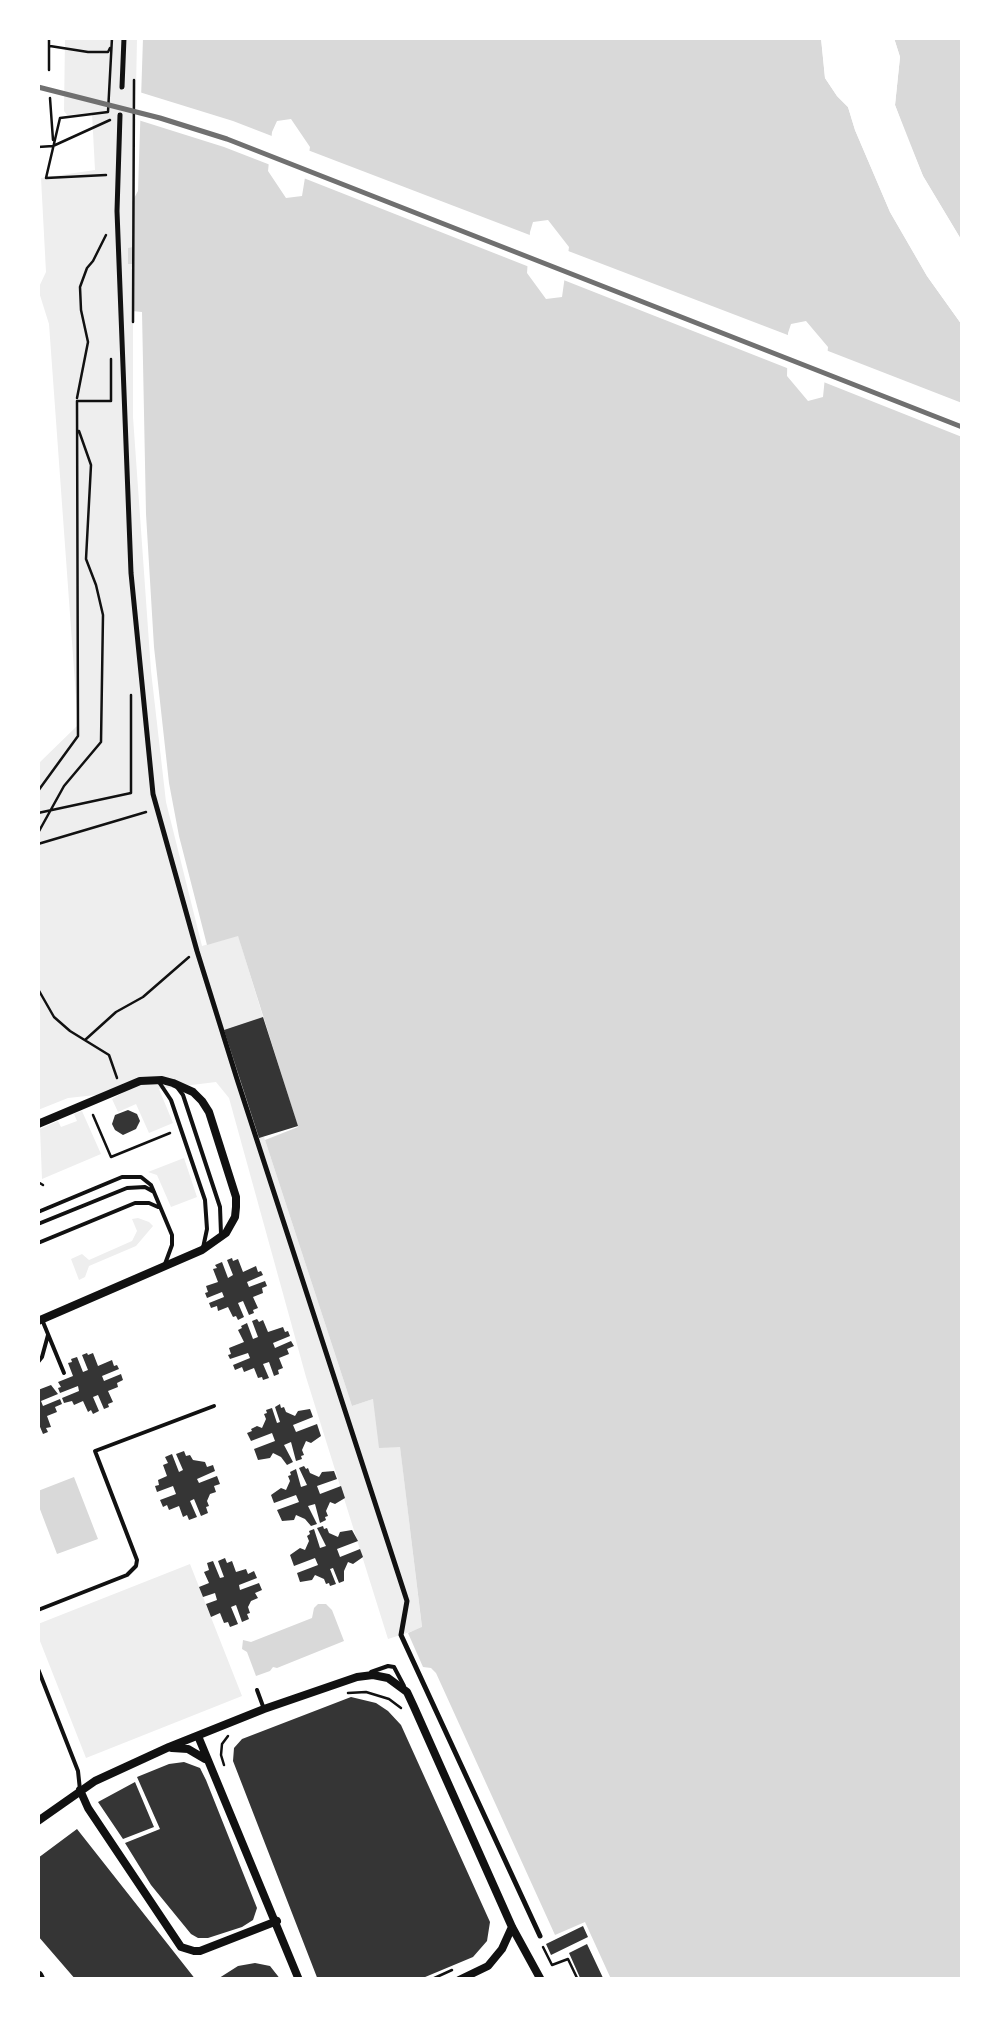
<!DOCTYPE html>
<style>
body{margin:0}
#map{position:relative;width:1000px;height:2017px;overflow:hidden;background:#fff;font-family:"Exo 2",sans-serif}
canvas{display:block}
.frame{position:absolute;inset:0;border:40px solid #fff;pointer-events:none}
</style>
<div id="map">
<canvas width="1000" height="2017"></canvas>
<div class="frame"></div>
</div>
<script>
const c = document.querySelector('canvas').getContext('2d');
c.lineJoin = 'round';
function fill(path, color) { c.fillStyle = color; c.fill(path, 'evenodd'); }
const poly = rows => new Path2D(rows.map(r => 'M' + r).join(''));
function trace(path, color, width, dash) { c.strokeStyle = color; c.lineWidth = width; c.lineCap = dash ? 'butt' : 'round'; c.setLineDash(dash || []); c.stroke(path); }
const green = poly([
 [65,38,137,38,133,248,128,249,133,264,133,417,151,671,166,802,202,946,238,935,263,1017,225,1031,259,1137,264,1137,352,1406,373,1399,400,1446,422,1628,388,1639,306,1377,229,1098,216,1082,159,1089,173,1123,149,1133,136,1104,118,1112,112,1099,124,1092,68,1098,38,1110,38,764,78,725,49,324,38,289,46,272,41,178,95,170,92,113,67,115,64,111],
 [82,1111,101,1154,42,1179,40,1129,58,1121,61,1127,77,1121,74,1114],
 [184,1158,197,1197,171,1207,157,1175,148,1172],
 [138,1218,149,1222,153,1226,136,1246,89,1266,85,1277,79,1280,71,1259,82,1254,89,1260,132,1241,137,1231,132,1219],
 [190,1564,242,1696,86,1758,38,1636,38,1624]
]);
const water = poly([
 [143,38,821,38,825,78,837,96,848,107,855,130,890,212,927,276,962,325,962,1979,611,1979,585,1922,555,1935,436,1673,431,1668,423,1667,408,1633,422,1627,400,1447,379,1448,373,1399,352,1406,265,1140,298,1127,238,936,207,945,179,836,169,783,154,647,146,514,142,312,132,311,133,264,128,264,128,248,133,247,132,202,138,191],
 [291,119,310,147,302,196,286,198,268,171,272,132,277,121],
 [548,220,569,247,562,297,546,299,527,273,530,232,533,222],
 [806,321,828,347,823,397,808,401,787,376,788,333,791,324],
 [894,38,962,38,962,241,923,176,895,105,900,57],
 [74,1477,98,1539,57,1554,38,1504,38,1491],
 [318,1604,326,1604,332,1610,344,1641,277,1668,273,1667,270,1671,256,1676,247,1652,242,1649,243,1640,251,1642,312,1618,314,1608]
]);
const pier = poly([
 [821,38,826,38,830,76,840,93,853,105,859,129,894,209,931,273,962,317,962,325,927,276,890,212,855,130,848,107,837,96,825,78],
 [889,38,894,38,900,57,895,105,906,135,923,176,962,241,962,246,958,244,919,178,901,137,890,105,895,57],
 [136,91,233,121,277,138,273,166,224,147,135,119],
 [305,149,535,237,532,268,301,177],
 [563,249,793,337,792,370,561,279],
 [823,349,962,403,962,437,821,381]
]);
const building = poly([
 [263,1017,298,1126,259,1138,224,1030],
 [128,1110,137,1114,140,1121,136,1129,123,1135,115,1130,112,1124,115,1115],
 [232,1258,233,1261,238,1259,243,1272,256,1266,258,1272,261,1271,263,1275,247,1282,249,1287,265,1281,267,1286,262,1288,263,1293,253,1297,258,1308,253,1310,254,1313,249,1315,243,1301,238,1303,244,1317,238,1320,236,1316,233,1317,228,1307,218,1311,217,1306,211,1308,209,1303,224,1297,222,1292,207,1298,205,1293,208,1292,206,1286,218,1282,213,1269,217,1268,215,1265,222,1262,228,1278,233,1275,227,1260],
 [257,1319,259,1322,263,1320,268,1332,283,1327,285,1332,288,1331,290,1336,273,1343,275,1348,291,1341,294,1346,287,1349,289,1354,279,1358,283,1368,278,1370,279,1374,274,1376,269,1362,263,1364,269,1378,263,1380,262,1377,258,1378,254,1368,244,1372,242,1367,235,1370,233,1365,250,1358,248,1353,230,1359,228,1355,231,1354,229,1348,244,1342,238,1330,242,1328,241,1326,247,1323,253,1339,258,1337,252,1321],
 [87,1353,88,1355,93,1353,98,1366,112,1360,114,1366,117,1365,119,1369,102,1376,104,1381,121,1374,123,1380,117,1383,118,1387,108,1391,113,1402,108,1404,109,1407,104,1409,98,1395,93,1397,99,1411,93,1414,91,1410,88,1412,83,1401,74,1405,72,1401,64,1403,62,1398,79,1391,78,1386,60,1393,58,1388,61,1387,58,1382,73,1376,68,1363,72,1362,71,1359,77,1357,83,1372,88,1370,82,1355],
 [51,1385,58,1394,41,1401,43,1406,60,1399,62,1404,55,1407,57,1412,47,1416,51,1427,46,1428,48,1432,43,1434,38,1422,38,1390],
 [280,1404,281,1408,284,1407,286,1412,295,1416,298,1411,310,1409,313,1417,293,1425,296,1432,317,1424,321,1436,311,1443,306,1441,302,1450,304,1455,301,1456,302,1459,296,1461,291,1442,284,1445,293,1462,287,1465,281,1457,273,1453,270,1458,258,1460,254,1449,275,1441,272,1433,251,1441,247,1433,252,1431,251,1429,257,1426,262,1428,266,1419,264,1414,267,1413,266,1410,272,1408,277,1423,280,1422,275,1407],
 [184,1451,186,1456,190,1455,193,1460,205,1462,207,1467,213,1465,215,1471,197,1479,199,1483,217,1476,220,1484,214,1486,216,1492,210,1494,207,1501,209,1506,206,1507,208,1513,201,1516,194,1499,190,1501,197,1517,189,1520,187,1515,183,1517,179,1506,169,1510,167,1505,163,1507,160,1500,176,1494,173,1486,157,1492,155,1486,159,1485,158,1480,167,1476,163,1465,168,1463,165,1457,172,1454,179,1472,183,1470,176,1454],
 [304,1466,306,1469,308,1468,310,1473,319,1477,322,1472,334,1471,337,1479,317,1486,320,1494,341,1486,345,1498,335,1504,330,1502,326,1511,328,1516,325,1517,326,1520,320,1523,315,1504,308,1506,317,1524,311,1526,305,1519,296,1515,294,1520,282,1521,277,1510,299,1502,296,1495,274,1503,271,1495,281,1488,286,1490,290,1481,288,1476,291,1475,290,1472,296,1469,301,1487,307,1485,299,1468],
 [323,1526,324,1529,327,1528,329,1533,338,1537,340,1532,352,1530,358,1541,337,1549,340,1557,360,1549,363,1557,353,1564,348,1562,344,1571,344,1581,339,1583,333,1568,330,1569,336,1584,330,1586,329,1583,326,1584,324,1579,315,1575,312,1580,300,1582,297,1573,318,1565,315,1558,294,1566,290,1555,300,1548,305,1550,309,1541,307,1536,310,1534,309,1531,314,1529,320,1548,326,1546,317,1528],
 [225,1558,227,1563,232,1561,236,1572,246,1569,248,1574,254,1571,257,1578,239,1585,240,1590,259,1583,262,1590,255,1593,258,1598,251,1601,248,1607,250,1613,247,1614,249,1619,242,1622,236,1605,231,1607,238,1624,230,1627,228,1622,224,1623,220,1613,211,1617,206,1604,217,1600,215,1593,203,1597,199,1587,209,1583,204,1572,209,1570,207,1563,213,1561,220,1578,224,1577,218,1561],
 [351,1697,376,1703,388,1711,401,1725,490,1922,487,1941,473,1957,418,1980,318,1980,233,1761,234,1748,242,1739],
 [184,1762,200,1768,206,1780,257,1908,253,1920,242,1927,208,1938,198,1938,191,1934,151,1885,125,1843,160,1829,137,1777,169,1764],
 [135,1782,154,1827,123,1839,98,1802],
 [77,1829,196,1980,76,1980,38,1936,38,1858],
 [583,1926,588,1937,551,1955,546,1944],
 [587,1944,604,1980,581,1980,569,1953],
 [255,1963,270,1966,281,1980,216,1980,238,1966]
]);
const path = poly([
 [49,38,49,70],
 [50,46,88,52,108,52,110,48],
 [50,98,53,140],
 [38,147,53,146,110,120],
 [106,175,46,178,60,118,108,112,112,38],
 [133,322,134,80],
 [77,398,88,342,81,310,80,287,87,268,93,261,106,235],
 [38,791,78,736,77,401,111,401,111,359],
 [38,813,131,793,131,695],
 [38,833,64,786,101,742,103,615,96,585,86,559,91,465,79,431],
 [38,844,146,812],
 [38,989,54,1017,70,1031,109,1055,117,1078],
 [85,1040,116,1012,143,997,189,957],
 [93,1115,111,1157,170,1133],
 [38,1182,43,1185],
 [348,1693,366,1692,389,1699,401,1708],
 [224,1765,221,1755,222,1744,228,1736],
 [543,1947,552,1965,568,1959,578,1980],
 [430,1980,452,1970]
]);
const service = poly([
 [159,1082,171,1100,205,1200,207,1229,203,1248],
 [177,1087,183,1095,220,1207,221,1234],
 [38,1212,122,1177,141,1177,151,1185,172,1235,172,1245,165,1264],
 [38,1224,127,1188,145,1187,154,1192],
 [38,1243,135,1203,149,1203,158,1207],
 [43,1322,64,1373],
 [38,1362,42,1357,48,1335],
 [38,1610,127,1575,136,1566,137,1560,95,1451,214,1406],
 [38,1669,78,1771,80,1790],
 [371,1672,388,1666,394,1667,404,1686],
 [257,1690,264,1709]
]);
const pedestrian = poly([
 [122,87,124,38],
 [120,115,117,211,131,573,153,794,197,951,237,1079,407,1601,401,1635,540,1936]
]);
const minor = poly([
 [38,1124,140,1081,162,1080,173,1083,193,1092,202,1101,209,1112,236,1197,236,1207,235,1217,226,1233,202,1250,38,1321],
 [198,1736,299,1980],
 [172,1748,188,1749,205,1759],
 [80,1790,88,1808,181,1947,194,1951,200,1951,277,1921],
 [38,1821,95,1781,169,1747,264,1709,357,1677,373,1675,388,1678,407,1692,414,1707,512,1927,541,1980],
 [459,1980,488,1966,502,1949,512,1927]
]);
const primary = poly([
 [38,1976,40,1980]
]);
const rail = poly([
 [38,87,160,118,227,139,962,427]
]);
fill(green, '#eee');
fill(water, '#d9d9d9');
fill(pier, '#fff');
fill(building, '#353535');
trace(path, '#111', 2.5);
trace(service, '#111', 4);
trace(pedestrian, '#111', 5);
trace(minor, '#111', 8);
trace(primary, '#111', 11);
trace(rail, '#707070', 5);
</script>
